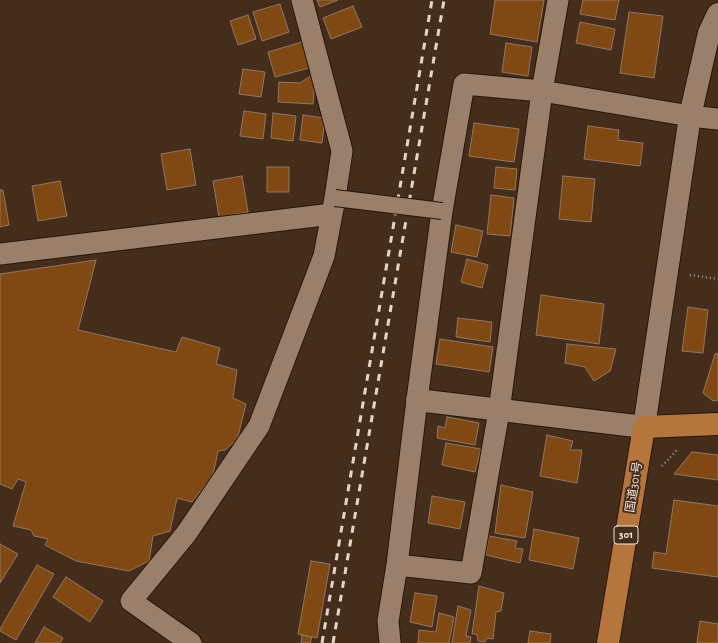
<!DOCTYPE html>
<meta charset="utf-8">
<style>
body{margin:0}
canvas{display:block;background:#452d1b}
</style>
<canvas width="718" height="643"></canvas>
<script>
const c = document.querySelector('canvas').getContext('2d');
c.lineJoin = 'round';
function fill(path, color) { c.fillStyle = color; c.fill(path, 'evenodd'); }
const poly = rows => new Path2D(rows.map(r => 'M' + r).join(''));
function trace(path, color, width, dash) { c.strokeStyle = color; c.lineWidth = width; c.lineCap = dash ? 'butt' : 'round'; c.setLineDash(dash || []); c.stroke(path); }
function drawText(font, color, halo, rows, align = 'center') {
  c.font = font + ' "Alegreya Sans","Noto Sans JP",sans-serif'; c.lineWidth = 4; c.setLineDash([]); c.textBaseline = 'middle'; c.strokeStyle = halo; c.fillStyle = color; for (const [text, x, y, turn = 0] of rows) {
    c.save(); c.translate(x, y); c.rotate((+turn || 0) * Math.PI / 180); c.textAlign = isNaN(turn) ? turn : align; if (halo) c.strokeText(text, 0, 0); c.fillText(text, 0, 0); c.restore();
  }
}
const building = poly([
 [317,0,338,0,320,7,317,0],
 [495,0,544,0,537,42,490,34,495,0],
 [583,0,619,0,615,20,580,14,583,0],
 [280,4,289,32,262,41,253,12,280,4],
 [353,6,362,27,331,39,323,18,353,6],
 [629,12,663,16,654,78,620,73,629,12],
 [248,15,256,39,238,45,230,21,248,15],
 [580,22,615,29,611,50,576,43,580,22],
 [302,42,309,68,275,77,268,52,302,42],
 [506,43,532,47,528,76,502,72,506,43],
 [243,69,265,72,261,97,239,94,243,69],
 [315,73,313,104,278,102,279,82,300,83,315,73],
 [244,111,266,114,263,139,240,136,244,111],
 [273,113,296,116,293,141,271,138,273,113],
 [303,115,325,118,322,143,300,140,303,115],
 [474,123,519,129,514,162,469,156,474,123],
 [588,126,619,130,618,140,643,143,640,166,584,159,588,126],
 [190,149,196,185,167,190,161,154,190,149],
 [267,167,289,167,289,192,267,192,267,167],
 [496,167,517,169,515,190,494,188,496,167],
 [242,176,248,212,219,217,213,181,242,176],
 [563,176,595,179,591,222,559,219,563,176],
 [60,181,67,216,38,221,32,186,60,181],
 [0,190,3,190,9,225,0,227,0,190],
 [491,195,514,198,510,236,487,234,491,195],
 [456,225,483,231,477,257,451,252,456,225],
 [467,259,488,265,482,288,461,282,467,259],
 [96,260,78,330,176,352,182,337,220,348,216,364,237,370,233,398,246,404,237,440,225,450,218,451,213,475,192,502,177,498,170,531,153,536,149,561,129,571,76,561,45,545,48,539,34,536,31,530,13,526,26,482,18,479,12,489,0,484,0,274,96,260],
 [541,295,604,304,599,344,536,335,541,295],
 [688,307,708,310,703,353,682,351,688,307],
 [458,318,492,322,490,342,456,337,458,318],
 [440,339,493,347,489,372,436,364,440,339],
 [567,344,616,349,610,371,594,381,585,367,565,363,567,344],
 [718,353,718,400,713,401,703,393,715,354,718,353],
 [447,417,479,423,475,445,437,438,438,426,445,428,447,417],
 [547,435,573,441,570,450,582,450,577,483,540,476,547,435],
 [446,443,481,449,475,472,442,465,446,443],
 [692,452,718,455,718,480,674,474,692,452],
 [501,485,533,492,525,538,495,533,501,485],
 [432,496,465,502,460,529,428,523,432,496],
 [674,500,718,506,718,577,652,568,654,552,666,554,674,500],
 [534,529,579,538,573,569,529,560,534,529],
 [489,536,517,541,515,548,523,549,520,563,486,555,489,536],
 [0,544,18,554,0,583,0,544],
 [311,561,330,564,317,638,298,634,311,561],
 [37,565,54,574,16,640,0,631,0,629,37,565],
 [66,577,103,601,90,622,53,597,66,577],
 [479,586,504,593,501,611,496,612,493,639,487,638,485,642,478,641,477,634,472,634,479,586],
 [415,593,437,596,432,627,410,622,415,593],
 [458,606,471,610,466,636,471,637,470,643,452,643,458,606],
 [439,613,454,617,449,643,418,643,419,630,436,632,439,613],
 [700,621,718,624,718,643,697,643,700,621],
 [44,627,63,638,60,643,35,643,44,627],
 [530,631,551,634,550,643,528,643,530,631],
 [302,635,312,637,310,643,301,643,302,635]
]);
const path = poly([
 [690,275,718,279],
 [662,466,678,449]
]);
const minor = poly([
 [0,254,332,214],
 [397,565,471,573,499,411,542,91,558,0],
 [191,643,131,601,186,534,259,426,324,256,335,198,342,151,302,0],
 [390,643,388,621,397,565,417,400,442,211,464,84,542,91,690,116,718,119]
]);
const tertiary = poly([
 [417,400,644,427,690,116,709,33,718,14]
]);
const trunk = poly([
 [608,643,644,427,718,424]
]);
const rail = poly([
 [322,643,432,0],
 [333,643,444,0]
]);
const pedestrianBridge = poly([
 [335,198,442,211]
]);
const shields = [
 [626,535,24]
];
const shieldNames = [
 ["301",626,535]
];
const streetNames = [
 ["国道301号",634,487,-81]
];
fill(building, '#804813');
trace(building, '#917662', 1);
trace(minor, '#2a1504', 23);
trace(tertiary, '#2a1504', 24);
trace(trunk, '#2a1504', 24);
trace(path, '#a49082', 2.5, [1, 3]);
trace(minor, '#9a7f6a', 21);
trace(tertiary, '#9a7f6a', 22);
trace(trunk, '#b5763e', 22);
trace(rail, '#e4d3c7', 3, [7, 7]);
trace(pedestrianBridge, '#2a1504', 18, []);
trace(pedestrianBridge, '#9a7f6a', 16);
for (const [x, y, w] of shields) { const box = new Path2D(); box.roundRect(x - w / 2, y - 9, w, 18, 3); c.fillStyle = '#452d1b'; c.fill(box); trace(box, '#f6e6db', 1); }
drawText('bold 11px', '#f6e6db', null, shieldNames);
drawText('12px', '#f6e6db', '#452d1b', streetNames);
</script>
